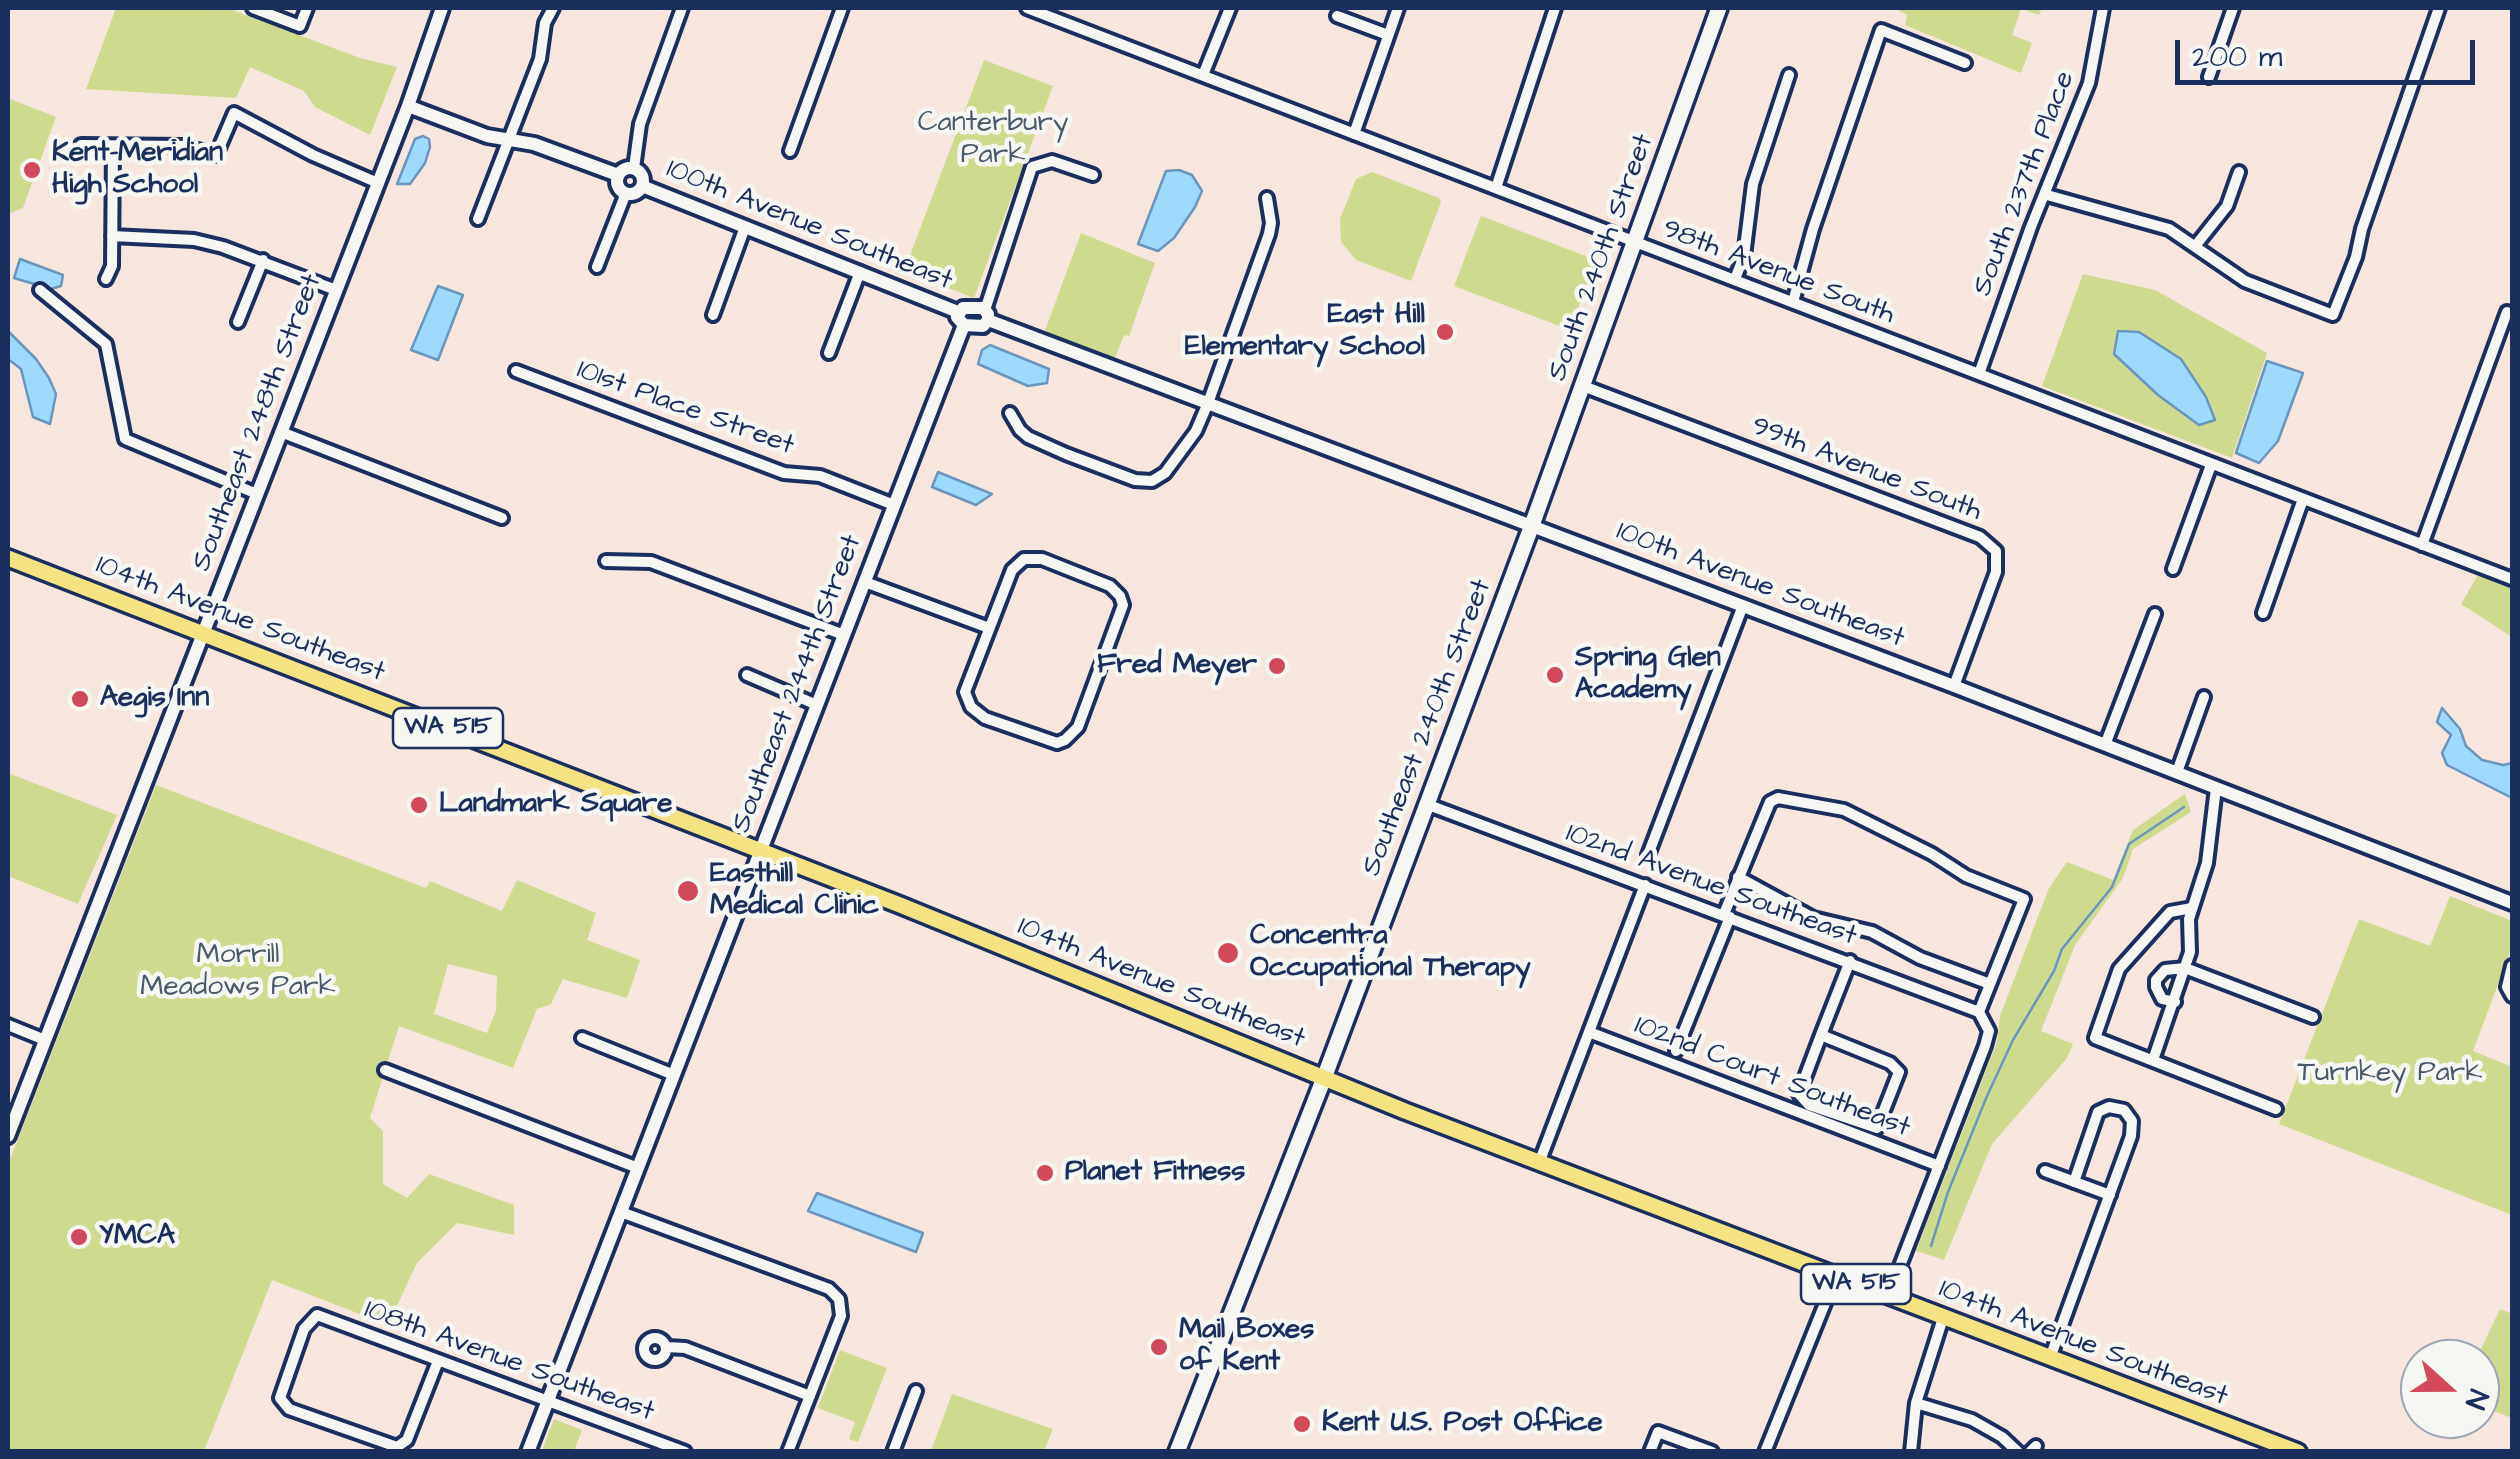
<!DOCTYPE html>
<style>
body{margin:0}
#map{position:relative;width:2520px;height:1459px;overflow:hidden;background:#f7e6dd;font-family:"Architects Daughter",sans-serif}
canvas{display:block}
.frame{position:absolute;inset:0;border:10px solid #1b2f5e;pointer-events:none}
.north{position:absolute;left:2400px;top:1339px;width:100px;height:100px;box-sizing:border-box;background:#f6f6f2;border:2px solid #9ea6b7;border-radius:50%;rotate:111deg;font-size:28px;font-weight:700;line-height:40px;text-align:center;color:#1b2f5e}
.north::after{content:'';display:block;margin:auto;width:35px;height:45px;background:#d1495b;clip-path:polygon(50% 0,100% 100%,50% 72%,0 100%)}
.scale{position:absolute;left:2175px;top:40px;width:300px;height:45px;box-sizing:border-box;border:5px solid #1b2f5e;border-top:0;padding-left:12px;font-size:30px;line-height:35px;white-space:nowrap;color:#1b2f5e;-webkit-text-stroke:8px #f6f6f2;paint-order:stroke}
</style>
<div id="map">
<canvas width="2520" height="1459"></canvas>
<div class="frame"></div>
<div class="north">N</div>
<div class="scale">200 m</div>
</div>
<script>
const c = document.querySelector('canvas').getContext('2d');
c.lineJoin = 'round';
function fill(path, color) { c.fillStyle = color; c.fill(path, 'evenodd'); }
const poly = rows => new Path2D(rows.map(r => 'M' + r).join(''));
function trace(path, color, width, dash) { c.strokeStyle = color; c.lineWidth = width; c.lineCap = dash ? 'butt' : 'round'; c.setLineDash(dash || []); c.stroke(path); }
function drawText(font, color, halo, rows, align = 'center') {
  c.font = font + ' "Architects Daughter",sans-serif'; c.lineWidth = 9; c.setLineDash([]); c.textBaseline = 'middle'; c.strokeStyle = halo; c.fillStyle = color; for (const [text, x, y, turn = 0] of rows) {
    c.save(); c.translate(x, y); c.rotate((+turn || 0) * Math.PI / 180); c.textAlign = isNaN(turn) ? turn : align; if (halo) c.strokeText(text, 0, 0); c.fillText(text, 0, 0); c.restore();
  }
}
const green = poly([
 [116,8,227,8,360,58,397,67,370,135,315,107,304,91,250,67,236,98,86,89],
 [1894,8,2042,8,2039,15,2021,9,2012,35,2032,43,2021,73,1905,25,1907,15],
 [984,60,1053,86,974,298,904,271],
 [8,98,56,117,23,208,11,213,8,212],
 [1372,172,1439,198,1441,202,1411,281,1356,260,1341,242,1340,219,1356,179],
 [1481,216,1596,260,1570,330,1454,286],
 [1081,233,1155,263,1129,336,1124,335,1113,363,1043,336],
 [2083,274,2155,290,2267,353,2232,458,2042,386],
 [2482,568,2512,579,2512,637,2461,604],
 [8,773,117,815,78,904,8,876],
 [156,785,426,888,430,881,502,911,517,880,596,913,587,940,640,960,627,998,563,979,551,1004,537,1009,513,1068,399,1026,370,1118,383,1131,383,1184,407,1198,429,1174,514,1205,514,1235,457,1223,417,1263,388,1325,272,1280,204,1451,8,1451,8,1165],
 [448,964,497,976,496,1011,487,1033,434,1014],
 [2185,794,2191,812,2133,849,2123,878,2075,945,2041,1031,2073,1044,2067,1058,1992,1144,1944,1260,1916,1251,1997,1042,2000,1016,2049,888,2067,862,2113,880,2133,830],
 [2450,896,2512,921,2512,947,2473,1051,2512,1067,2512,1215,2279,1124,2359,919,2430,946],
 [2500,1309,2512,1314,2512,1418,2480,1406,2480,1359,2476,1359],
 [840,1350,887,1368,858,1442,849,1439,855,1422,818,1408],
 [952,1394,1053,1429,1044,1451,931,1451],
 [554,1419,582,1430,574,1451,542,1451]
]);
const water = poly([
 [423,136,429,139,430,147,425,163,410,184,397,184,415,139,423,136],
 [1179,170,1192,175,1202,191,1195,207,1174,238,1158,251,1138,244,1166,171,1179,170],
 [20,259,63,275,61,286,51,289,14,278,20,259],
 [438,286,463,295,438,360,411,350,438,286],
 [8,331,36,359,49,378,56,394,50,424,33,417,21,369,8,359,8,331],
 [2118,331,2139,332,2181,359,2206,397,2215,420,2199,425,2158,395,2114,354,2118,331],
 [990,345,1049,369,1047,383,1028,386,978,364,982,350,990,345],
 [2267,361,2303,373,2278,441,2259,463,2236,453,2267,361],
 [938,472,992,494,976,505,932,487,938,472],
 [2442,708,2460,729,2466,746,2482,760,2503,765,2512,763,2512,798,2447,765,2442,753,2451,735,2437,722,2442,708],
 [817,1193,923,1233,916,1252,808,1211,817,1193]
]);
const stream = poly([
 [1931,1246,1948,1192,1987,1096,2013,1040,2054,971,2062,949,2112,887,2129,844,2184,807]
]);
const minor = poly([
 [253,8,300,26,307,8],
 [1027,8,2512,579],
 [1337,16,1388,35],
 [1203,75,1230,8],
 [2209,77,2233,8],
 [1354,134,1398,8],
 [81,145,183,146,216,155,234,113,313,155,378,183],
 [790,151,842,8],
 [634,168,640,124,682,8],
 [1496,188,1555,8],
 [2047,195,2169,229,2245,281,2333,315,2356,257,2362,229,2439,8],
 [478,219,540,59,545,23,553,8],
 [112,236,194,240,223,247,336,290],
 [2196,245,2227,206,2239,172],
 [597,267,626,193],
 [106,279,112,266,113,146],
 [1735,279,1744,256,1753,184,1789,75],
 [40,290,106,344,125,439,257,494],
 [1793,302,1813,229,1881,30,1965,63],
 [985,310,1032,167,1052,161,1093,175],
 [713,315,745,227],
 [238,322,263,260],
 [829,353,860,272],
 [516,371,784,473,820,476,894,505],
 [1979,374,2031,227,2089,83,2103,8],
 [1583,386,1980,537,1996,551,1996,572,1954,686],
 [1010,413,1020,430,1028,437,1066,454,1135,480,1152,481,1165,473,1196,431,1208,403,1269,234,1271,223,1267,198],
 [281,432,502,518],
 [2422,545,2507,312],
 [1024,559,1042,559,1110,586,1120,596,1123,605,1078,727,1065,740,1057,743,985,718,971,707,965,692,1012,570,1024,559],
 [606,561,651,562,844,635],
 [2173,569,2211,465],
 [865,582,989,628],
 [2263,613,2303,499],
 [747,675,817,705],
 [2105,745,2155,614],
 [2177,772,2204,697],
 [1426,804,1979,1012],
 [1648,855,1742,608],
 [1738,877,1813,918,1872,932,1920,958,1990,984],
 [2192,908,2170,912,2119,969,2095,1038,2276,1109],
 [1724,914,1770,802,1778,798,1844,810,1932,854,1966,876,2024,899,1979,1012,1989,1031,1985,1046,1888,1297],
 [2512,966,2507,987,2512,996],
 [2175,1002,2162,999,2156,987,2156,980,2165,970,2185,968,2313,1017],
 [8,1025,45,1040],
 [1589,1032,1939,1166],
 [1821,1035,1890,1063,1899,1072,1877,1128,1809,1105,1799,1094,1801,1088,1821,1035,1850,961],
 [582,1038,674,1075],
 [1676,1051,1730,917],
 [2153,1060,2190,952,2189,919,2207,863,2216,788],
 [385,1070,638,1168],
 [1539,1163,1645,885],
 [2045,1171,2110,1195],
 [621,1212,829,1289,839,1299,841,1316,788,1452],
 '644 1349a11 11 0 1 1 22 0a11 11 0 1 1-22 0Z',
 [667,1347,685,1348,810,1396],
 [2050,1358,2131,1136,2132,1121,2124,1110,2109,1107,2098,1112,2074,1182],
 [438,1361,407,1440,397,1447,289,1409,280,1398,304,1329,317,1315,685,1452],
 [1916,1403,1972,1420,2002,1437,2018,1452],
 [893,1452,916,1391],
 [1650,1452,1658,1432,1712,1452],
 [1765,1452,1836,1276],
 [1911,1452,1916,1403,1943,1318],
 [2030,1452,2036,1446]
]);
const tertiary = poly([
 [408,106,487,136,534,144,618,175],
 '617 181a13 13 0 1 1 26 0a13 13 0 1 1-26 0Z',
 [642,186,958,312],
 [963,308,983,308,988,314,988,320,983,326,964,325,957,317,963,308],
 [988,320,1954,686,2512,903],
 [8,1136,408,106,442,8],
 [528,1452,964,325]
]);
const secondary = poly([
 [1177,1452,1324,1078,1532,525,1719,8]
]);
const primary = poly([
 [8,558,900,905,1405,1111,2298,1452]
]);
const markers = [
 [32,170,10,"#d1495b"],
 [1445,332,10,"#d1495b"],
 [1277,666,10,"#d1495b"],
 [1555,675,10,"#d1495b"],
 [80,699,10,"#d1495b"],
 [419,805,10,"#d1495b"],
 [688,891,12,"#d1495b"],
 [1228,953,12,"#d1495b"],
 [1045,1173,10,"#d1495b"],
 [79,1237,10,"#d1495b"],
 [1159,1347,10,"#d1495b"],
 [1302,1424,10,"#d1495b"]
];
const shields = [
 [448,728,110],
 [1856,1284,110]
];
const shieldNames = [
 ["WA 515",448,728],
 ["WA 515",1856,1284]
];
const parkNames = [
 ["Canterbury",993,124],
 ["Park",993,156],
 ["Morrill",238,956],
 ["Meadows Park",238,988],
 ["Turnkey Park",2390,1074]
];
const poiNames = [
 ["Kent-Meridian",52,154],
 ["High School",52,186],
 ["East Hill",1425,316,"right"],
 ["Elementary School",1425,348,"right"],
 ["Spring Glen",1575,659],
 ["Academy",1575,691],
 ["Fred Meyer",1257,666,"right"],
 ["Aegis Inn",100,699],
 ["Landmark Square",439,805],
 ["Easthill",710,875],
 ["Medical Clinic",710,907],
 ["Concentra",1250,937],
 ["Occupational Therapy",1250,969],
 ["Planet Fitness",1065,1173],
 ["YMCA",99,1237],
 ["Mail Boxes",1179,1331],
 ["of Kent",1179,1363],
 ["Kent U.S. Post Office",1322,1424]
];
const streetNames = [
 ["South 237th Place",2025,184,-69],
 ["100th Avenue Southeast",809,226,22],
 ["South 240th Street",1602,258,-70],
 ["98th Avenue South",1778,273,21],
 ["101st Place Street",685,409,20],
 ["Southeast 248th Street",258,423,-69],
 ["99th Avenue South",1866,470,21],
 ["100th Avenue Southeast",1760,586,21],
 ["104th Avenue Southeast",240,620,21],
 ["Southeast 244th Street",798,684,-69],
 ["Southeast 240th Street",1428,728,-69],
 ["102nd Avenue Southeast",1711,886,20],
 ["104th Avenue Southeast",1161,984,22],
 ["102nd Court Southeast",1772,1078,21],
 ["104th Avenue Southeast",2083,1344,21],
 ["108th Avenue Southeast",509,1362,20]
];
fill(green, '#cedb8e');
fill(water, '#9ed9fe');
trace(water, '#6a95be', 2.5);
trace(stream, '#6a95be', 2.5);
trace(minor, '#1b2f5e', 18);
trace(tertiary, '#1b2f5e', 20);
trace(secondary, '#1b2f5e', 22);
trace(primary, '#1b2f5e', 22);
trace(minor, '#f6f6f2', 10);
trace(tertiary, '#f6f6f2', 12);
trace(secondary, '#f6f6f2', 15);
trace(primary, '#f4e382', 15);
for (const [x, y, r, color] of markers) { const dot = new Path2D(); dot.arc(x, y, r, 0, 2 * Math.PI); c.fillStyle = color; c.fill(dot); trace(dot, '#f6f6f2', 4); }
for (const [x, y, w] of shields) { const box = new Path2D(); box.roundRect(x - w / 2, y - 20, w, 40, 8); c.fillStyle = '#f6f6f2'; c.fill(box); trace(box, '#1b2f5e', 2.5); }
drawText('bold 25px', '#1b2f5e', null, shieldNames);
drawText('28px', '#485a6a', '#f6f6f2', parkNames);
drawText('bold 28px', '#1b2f5e', '#f6f6f2', poiNames, 'left');
drawText('28px', '#1b2f5e', '#f6f6f2', streetNames);
</script>
